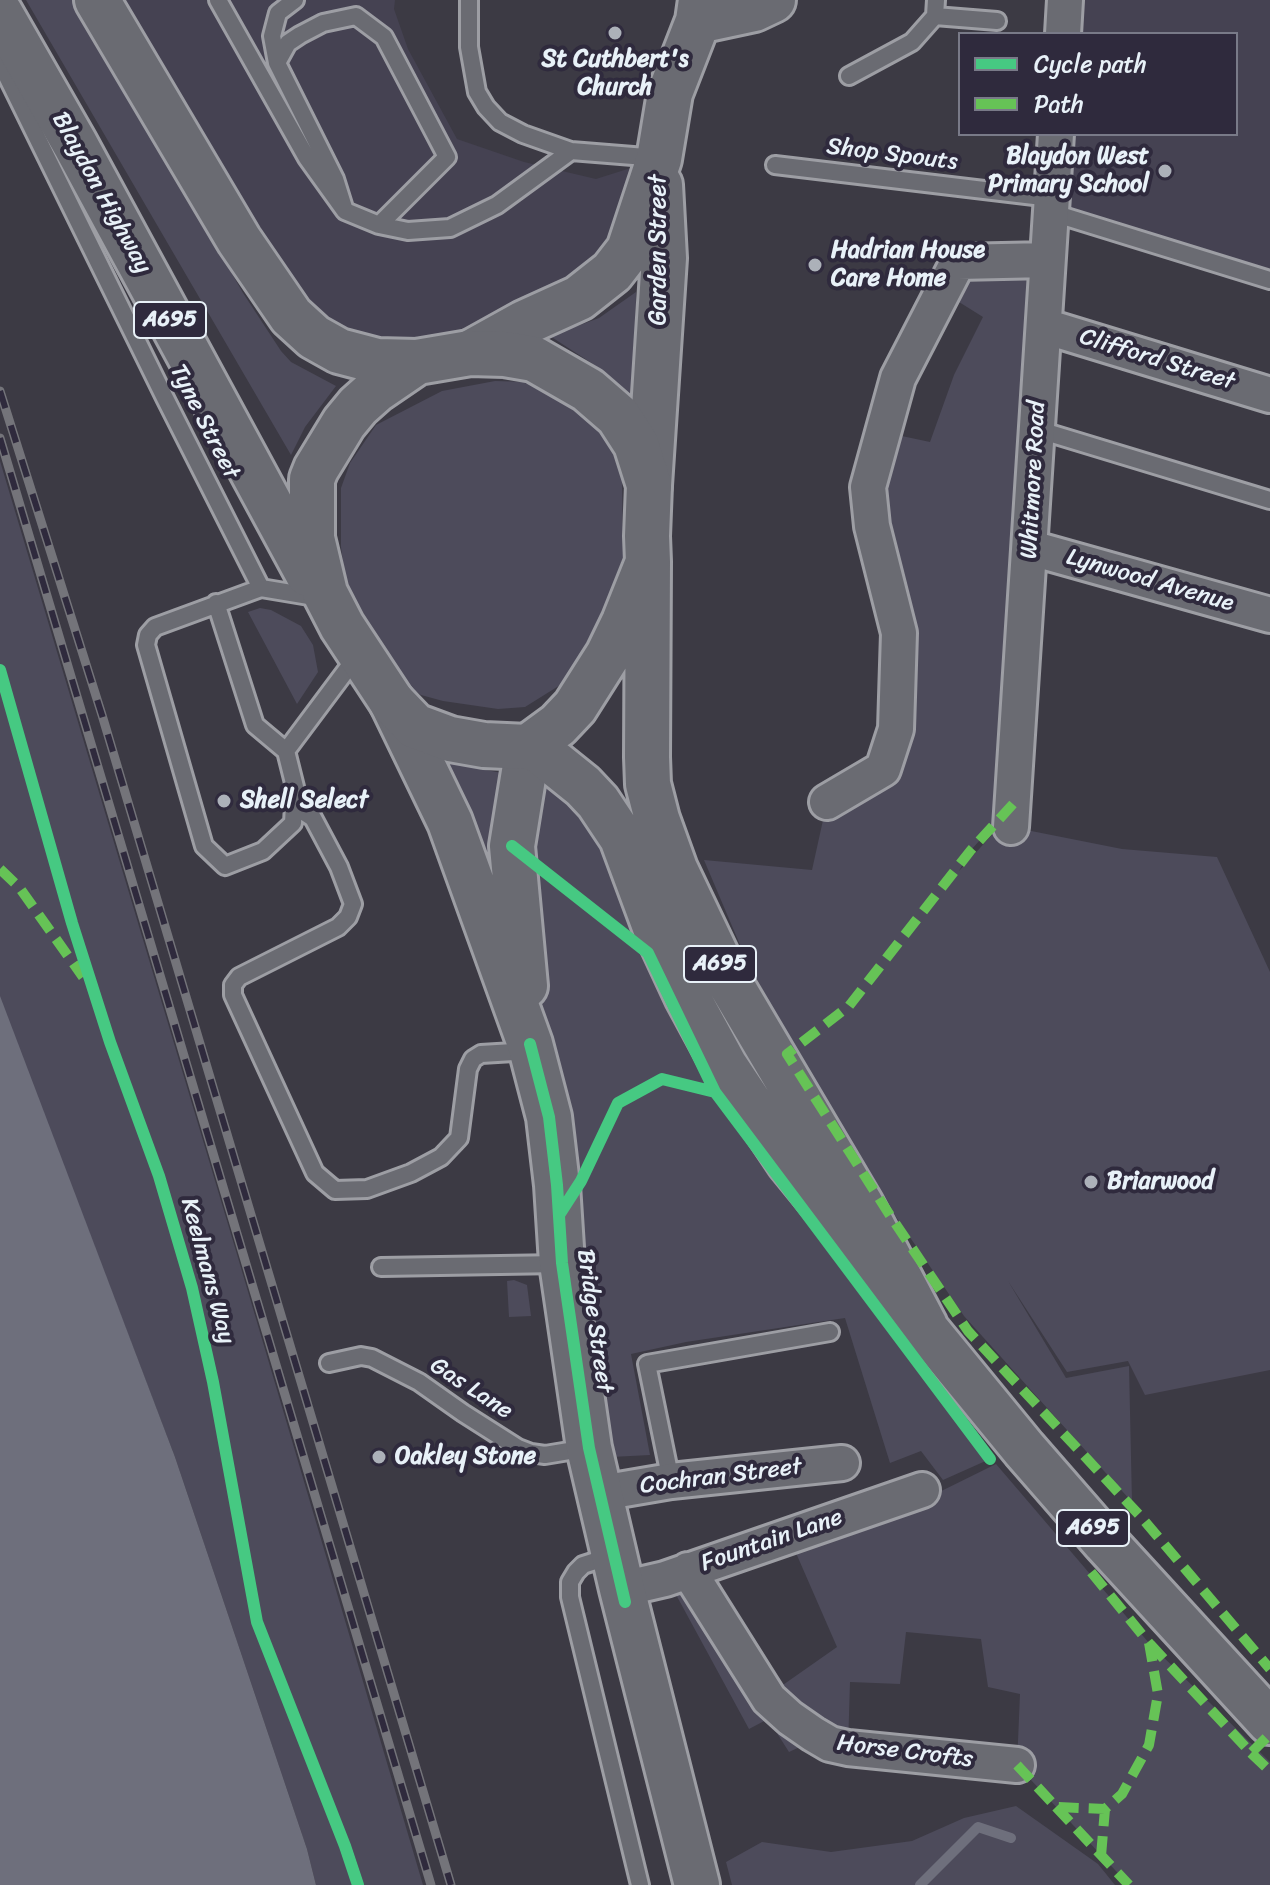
<!DOCTYPE html>
<style>
body{margin:0}
#map{position:relative;width:1270px;height:1885px;overflow:hidden;background:#3c3a44;font-family:Sriracha,sans-serif}
canvas{display:block}
.legend{position:absolute;left:958px;top:32px;width:280px;height:104px;box-sizing:border-box;background:#2f2a3d;border:2px solid #797a88;margin:0;padding:10px 14px;list-style:none;font-size:24px;color:#e8f1f8}
.legend li{display:flex;align-items:center;gap:16px;height:40px}
.legend b{width:40px;border:2px solid #797a88}
</style>
<div id="map">
<canvas width="1270" height="1885"></canvas>
<ul class="legend">
<li><b style="height:10px;background:#46c982"></b>Cycle path</li>
<li><b style="height:10px;background:#66c356"></b>Path</li>
</ul>
</div>
<script>
const c = document.querySelector('canvas').getContext('2d');
c.lineJoin = 'round';
function fill(path, color) { c.fillStyle = color; c.fill(path, 'evenodd'); }
const poly = rows => new Path2D(rows.map(r => 'M' + r).join(''));
function trace(path, color, width, dash) { c.strokeStyle = color; c.lineWidth = width; c.lineCap = dash ? 'butt' : 'round'; c.setLineDash(dash || []); c.stroke(path); }
function drawText(font, color, halo, rows, align = 'center') {
  c.font = font + ' Sriracha,sans-serif'; c.lineWidth = 8; c.setLineDash([]); c.textBaseline = 'middle'; c.strokeStyle = halo; c.fillStyle = color; for (const [text, x, y, turn = 0] of rows) {
    c.save(); c.translate(x, y); c.rotate((+turn || 0) * Math.PI / 180); c.textAlign = isNaN(turn) ? turn : align; if (halo) c.strokeText(text, 0, 0); c.fillText(text, 0, 0); c.restore();
  }
}
const built = poly([
 [97,0,395,0,394,9,408,49,457,139,524,162,596,179,659,159,629,250,470,353,339,351],
 [1075,0,1270,0,1270,271,1056,208,1063,134,1236,134,1236,34,1072,34]
]);
const green = poly([
 [26,0,76,0,243,293,281,351,291,362,336,386,305,427,291,455],
 [1047,260,998,804,989,830,971,850,959,871,1001,825,1122,849,1217,857,1270,972,1270,1370,1145,1395,1128,1361,1067,1372,1008,1281,1066,1378,1129,1366,1132,1502,964,1316,896,1217,803,1065,746,959,704,860,812,870,827,802,896,729,872,526,883,432,930,442,954,375,983,317,943,292,958,262],
 [636,292,635,397,596,366,550,336,599,318],
 [495,381,530,382,552,392,588,417,612,440,622,472,623,558,600,618,565,682,525,707,498,709,443,701,421,695,391,673,346,586,341,547,341,488,350,463,376,425,442,391],
 [0,461,236,1251,423,1885,316,1885,307,1849,175,1457,0,1000],
 [260,608,271,610,301,626,313,645,318,672,297,704,248,612],
 [529,744,585,773,648,953,715,1092,990,1459,943,1480,921,1451,890,1463,845,1318,686,1342,631,1354,650,1455,592,1458,512,846],
 [434,760,507,774,490,835,494,879],
 [514,1280,527,1285,531,1316,509,1317,507,1281],
 [996,1464,1149,1643,1270,1762,1270,1885,1129,1885,1017,1765,1020,1694,988,1687,981,1639,906,1632,900,1684,850,1682,848,1748,770,1694,837,1647,796,1553,913,1505],
 [681,1588,859,1765,818,1759,804,1745,789,1752,768,1719,749,1729,674,1591],
 [1016,1806,1098,1864,1115,1885,732,1885,726,1862,762,1842,831,1852,912,1841,964,1818]
]);
const water = poly([
 [0,996,175,1457,307,1849,316,1885,0,1885]
]);
const stream = poly([
 [920,1885,978,1827,1011,1838]
]);
const lane = poly([
 [218,0,307,158,345,211,379,225,408,231,450,228,497,205,571,151],
 [469,0,469,47,477,92,486,107,500,122,523,134,571,151,658,158],
 [936,0,935,16,997,21],
 [0,62,165,398,261,588],
 [277,63,272,36,278,13,295,0],
 [849,76,912,42,935,16],
 [775,165,1051,198],
 [345,211,335,179,277,63,288,43,300,35,323,23,356,16,384,37,447,157,379,225],
 [1050,212,1270,280],
 [1036,429,1270,500],
 [321,598,261,588,155,627,148,635,146,645,204,846,225,866,263,851,293,823,295,787,286,751,357,656],
 [216,603,255,725,286,751],
 [295,806,313,818,339,867,353,904,348,917,338,927,239,977,233,985,233,995,315,1173,335,1190,367,1189,411,1173,441,1157,459,1138,468,1069,473,1059,481,1054,530,1051],
 [381,1267,560,1264],
 [329,1363,361,1356,372,1358,419,1382,463,1413,518,1448,531,1453,545,1455,587,1448],
 [671,1481,647,1364,830,1332],
 [611,1556,583,1565,576,1572,570,1582,570,1597,640,1885]
]);
const street = poly([
 [1063,34,1065,0],
 [1044,326,1270,395],
 [1031,548,1270,615],
 [827,802,883,769,896,729,899,633,872,526,868,487,898,378,958,262,1047,260],
 [1011,827,1056,134],
 [601,1493,671,1481,842,1463],
 [688,1570,769,1699,790,1718,813,1734,830,1744,848,1748,1017,1765],
 [622,1589,665,1579,922,1490]
]);
const secondary = poly([
 [698,21,754,9,773,0],
 [470,353,524,323,579,298,612,272,629,250,659,159,670,93,698,21,701,0],
 [649,485,664,258,660,185],
 [392,702,450,822,530,1044,549,1117,557,1185,562,1263,589,1448,622,1589,697,1885],
 [525,986,512,846,528,747]
]);
const primary = poly([
 [97,0,239,240,291,316,314,337,339,351,377,361,417,362],
 [0,13,75,144,308,574],
 [648,562,624,622,608,655,575,707,558,725,528,747,484,745,450,739,415,726,392,702,342,626,325,593,312,538,312,479,316,469,344,423,358,406,376,390,417,362,470,353,505,354,534,359,588,390,618,416,636,444,649,485,647,536,648,562,647,757,648,784,657,819,675,869,727,978,861,1205,925,1326],
 [532,745,583,786,598,802,622,838,655,927,687,996,725,1066,789,1162,1024,1449,1105,1542,1270,1722]
]);
const rail = poly([
 [0,391,102,715,451,1885],
 [0,438,431,1885]
]);
const quiet = poly([
 [1013,804,971,850,849,1006,787,1054,891,1217,968,1331,1142,1518,1270,1669],
 [0,869,19,887,83,977],
 [1150,1644,1251,1753,1270,1734],
 [1251,1753,1270,1771],
 [1017,1765,1056,1807,1105,1809,1122,1794,1149,1745,1158,1694,1149,1643,1091,1572],
 [1056,1807,1129,1885],
 [1101,1856,1105,1809]
]);
const cycleway = poly([
 [0,670,72,923,110,1042,159,1176,192,1288,213,1382,257,1622,345,1846,358,1885],
 [512,846,648,953,715,1092,990,1459],
 [530,1044,549,1117,557,1185,562,1263,589,1448,625,1602],
 [559,1215,581,1181,618,1103,662,1079,715,1092]
]);
const markers = [
 [615,33,8,"#acb1b9"],
 [1165,171,8,"#acb1b9"],
 [815,265,8,"#acb1b9"],
 [224,801,8,"#acb1b9"],
 [1091,1182,8,"#acb1b9"],
 [379,1457,8,"#acb1b9"]
];
const shields = [
 [170,320,72],
 [720,964,72],
 [1093,1528,72]
];
const shieldNames = [
 ["A695",170,320],
 ["A695",720,964],
 ["A695",1093,1528]
];
const poiNames = [
 ["St Cuthbert's",615,60,"center"],
 ["Church",615,88,"center"],
 ["Blaydon West",1149,157,"right"],
 ["Primary School",1149,185,"right"],
 ["Hadrian House",831,251],
 ["Care Home",831,279],
 ["Shell Select",240,801],
 ["Briarwood",1107,1182],
 ["Oakley Stone",395,1457]
];
const streetNames = [
 ["Shop Spouts",892,155,7],
 ["Blaydon Highway",101,193,61],
 ["Garden Street",659,250,-90],
 ["Clifford Street",1157,360,17],
 ["Tyne Street",204,422,63],
 ["Whitmore Road",1034,480,-87],
 ["Lynwood Avenue",1150,581,16],
 ["Keelmans Way",207,1271,75],
 ["Bridge Street",594,1321,82],
 ["Gas Lane",471,1389,33],
 ["Cochran Street",721,1477,-7],
 ["Fountain Lane",772,1541,-19],
 ["Horse Crofts",905,1752,7]
];
fill(built, '#454252');
fill(green, '#4d4b5b');
fill(water, '#6e6f7c');
trace(stream, '#6e6f7c', 10);
trace(lane, '#9d9ea4', 22);
trace(street, '#9d9ea4', 40);
trace(secondary, '#9d9ea4', 50);
trace(primary, '#9d9ea4', 50);
trace(lane, '#6a6b72', 16);
trace(street, '#6a6b72', 34);
trace(secondary, '#6a6b72', 44);
trace(primary, '#6a6b72', 44);
trace(rail, '#74747a', 9);
trace(rail, '#2f2a3d', 6, [18]);
trace(quiet, '#66c356', 10, [20, 10]);
trace(cycleway, '#46c982', 12);
for (const [x, y, r, color] of markers) { const dot = new Path2D(); dot.arc(x, y, r, 0, 2 * Math.PI); c.fillStyle = color; c.fill(dot); trace(dot, '#2f2a3d', 3); }
for (const [x, y, w] of shields) { const box = new Path2D(); box.roundRect(x - w / 2, y - 18, w, 36, 6); c.fillStyle = '#2f2a3d'; c.fill(box); trace(box, '#e8f1f8', 2); }
drawText('bold 22px', '#e8f1f8', null, shieldNames);
drawText('bold 24px', '#e8f1f8', '#2f2a3d', poiNames, 'left');
drawText('24px', '#e8f1f8', '#2f2a3d', streetNames);
</script>
